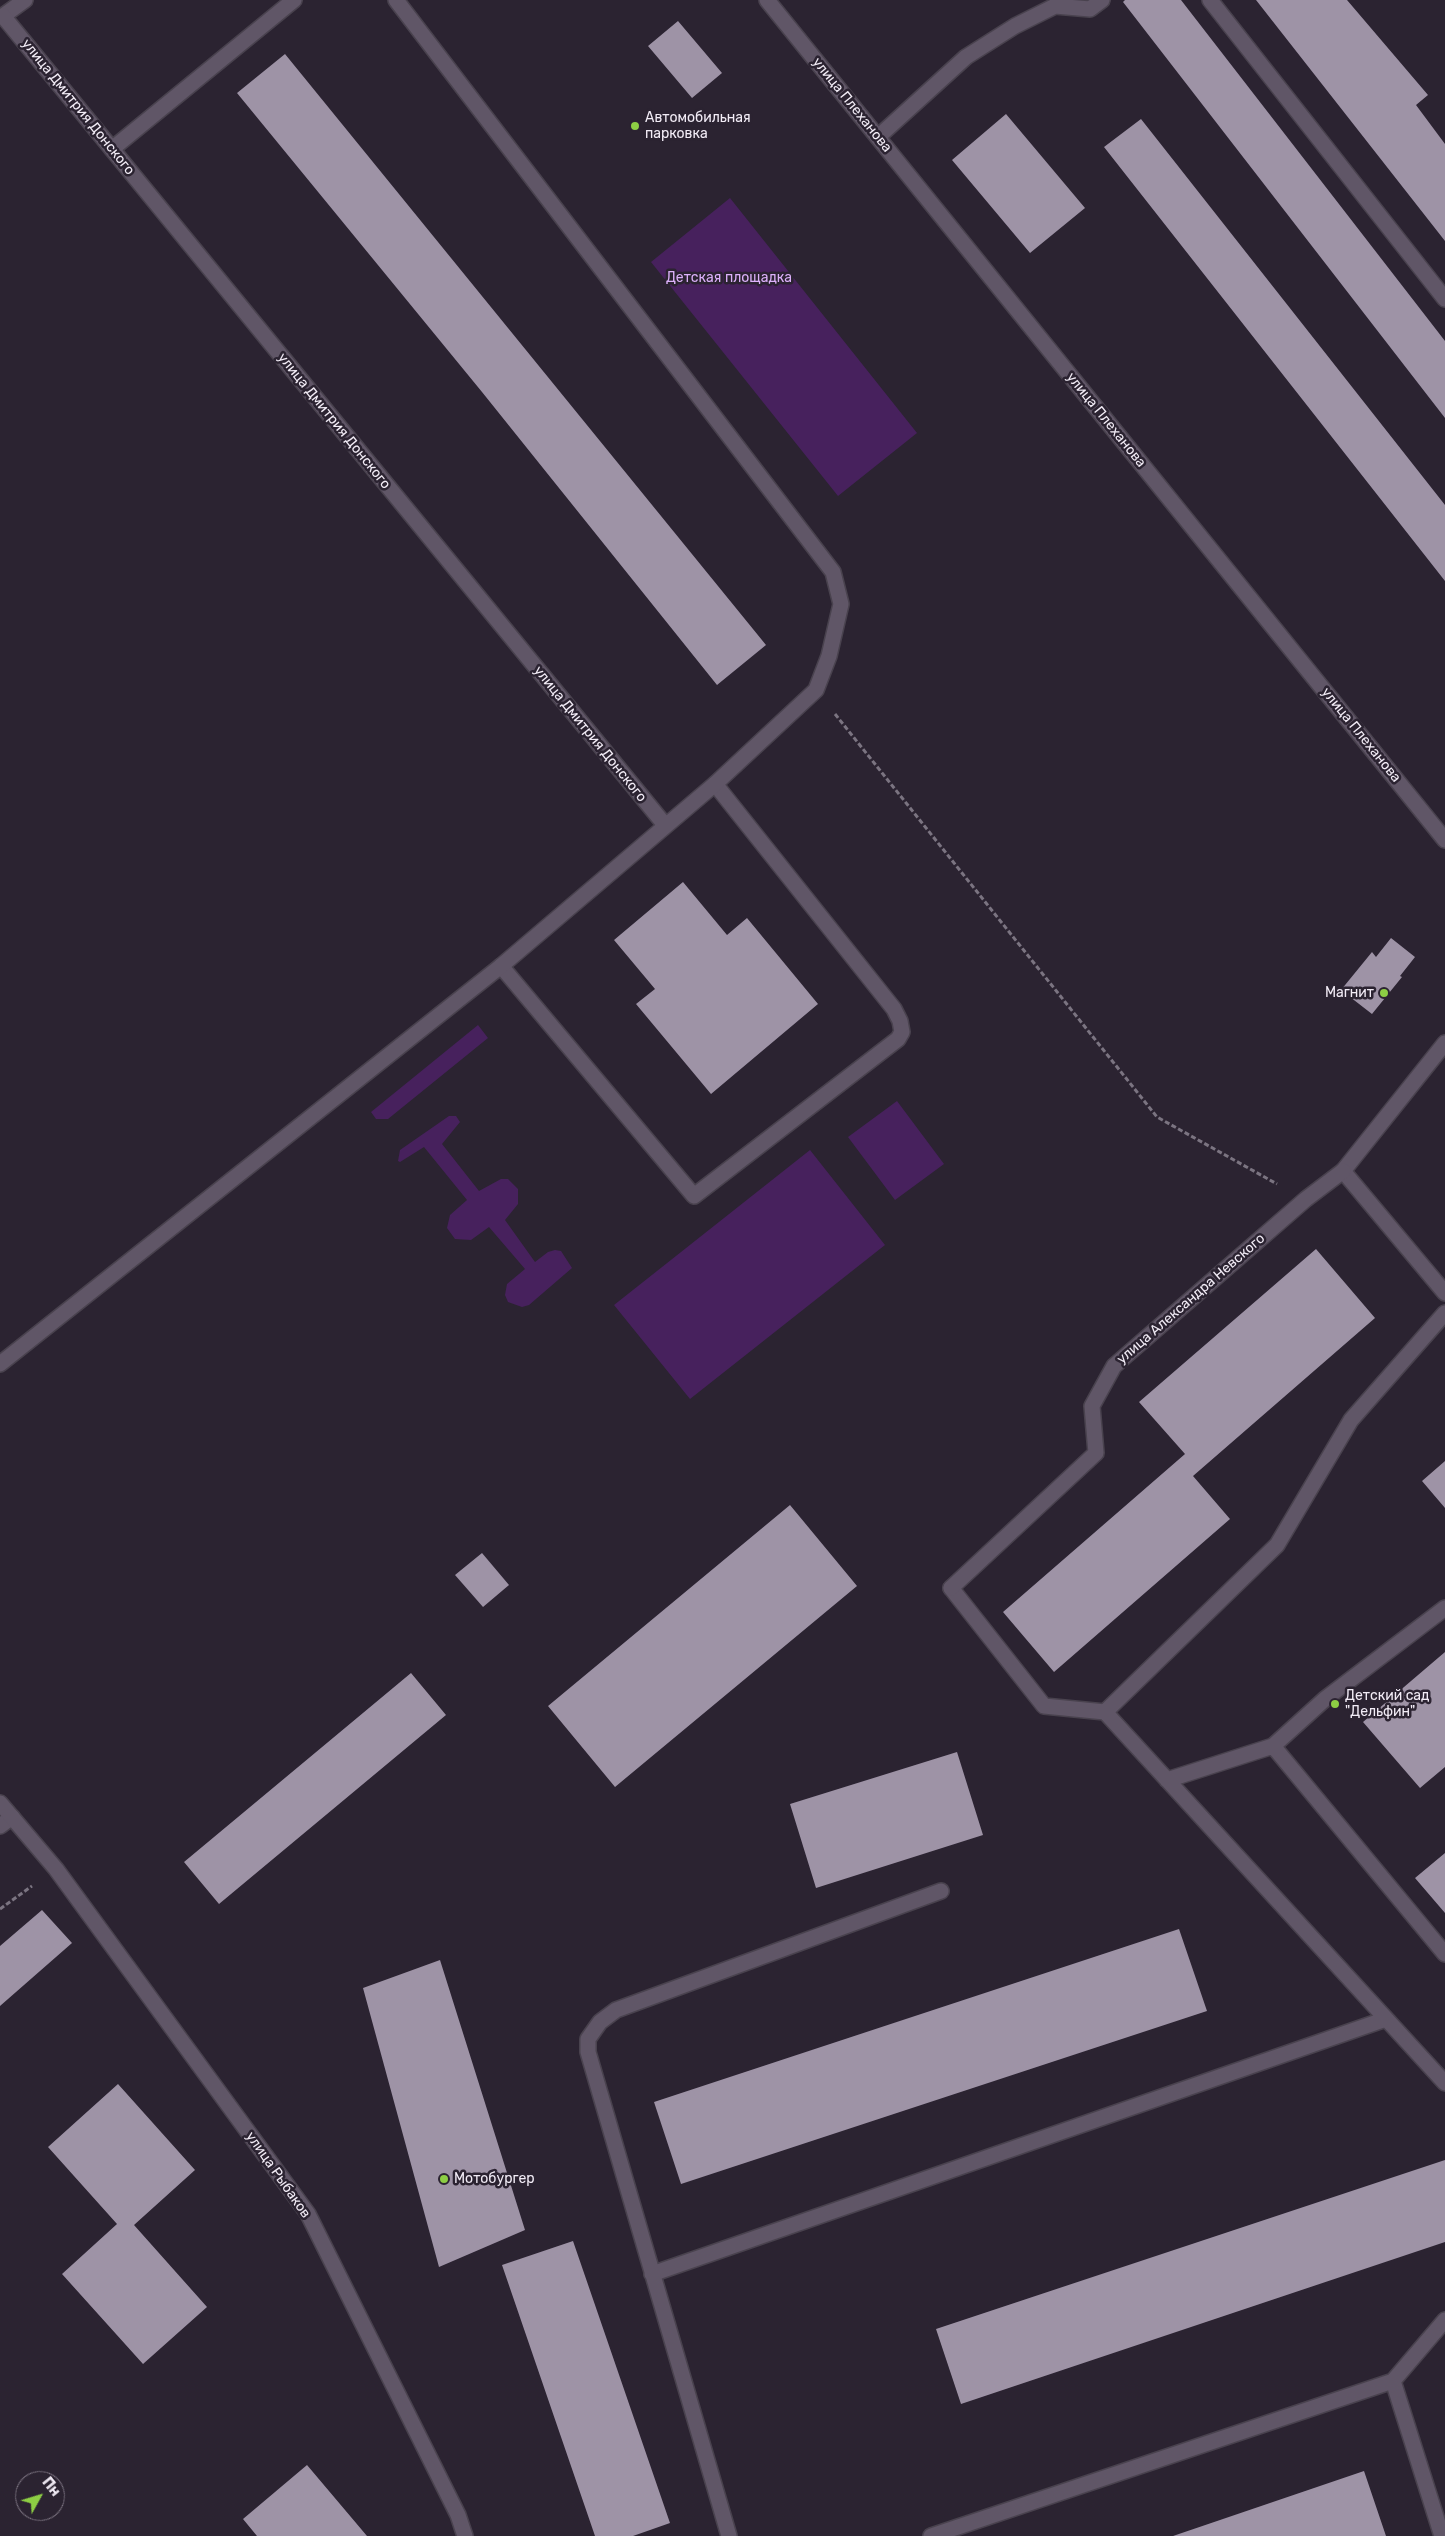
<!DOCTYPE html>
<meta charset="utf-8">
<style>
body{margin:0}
#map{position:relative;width:1445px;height:2536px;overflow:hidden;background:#2b2331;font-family:Rubik,sans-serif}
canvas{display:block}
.north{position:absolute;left:15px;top:2471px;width:50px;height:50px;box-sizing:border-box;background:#2b2331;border:1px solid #7b7380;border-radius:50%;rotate:51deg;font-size:14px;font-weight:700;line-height:20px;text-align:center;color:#f2ecf6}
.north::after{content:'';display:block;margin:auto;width:18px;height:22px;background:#8dce44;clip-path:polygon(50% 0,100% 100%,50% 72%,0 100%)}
</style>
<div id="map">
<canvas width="1445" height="2536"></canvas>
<div class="north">Пн</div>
</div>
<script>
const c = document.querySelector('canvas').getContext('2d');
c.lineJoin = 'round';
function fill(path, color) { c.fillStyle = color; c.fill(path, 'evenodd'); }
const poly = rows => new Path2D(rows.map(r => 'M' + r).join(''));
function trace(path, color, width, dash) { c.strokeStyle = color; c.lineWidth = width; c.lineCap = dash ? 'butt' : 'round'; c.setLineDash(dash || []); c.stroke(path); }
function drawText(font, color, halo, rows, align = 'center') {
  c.font = font + ' Rubik,sans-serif'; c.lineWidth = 5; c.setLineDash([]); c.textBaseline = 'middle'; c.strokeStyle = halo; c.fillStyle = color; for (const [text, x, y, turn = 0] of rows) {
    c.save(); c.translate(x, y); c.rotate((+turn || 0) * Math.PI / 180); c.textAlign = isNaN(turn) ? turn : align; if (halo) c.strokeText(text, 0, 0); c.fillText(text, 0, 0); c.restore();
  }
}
const green = poly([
 [730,198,917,433,838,496,651,262],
 [478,1025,488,1038,388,1119,376,1119,371,1112],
 [897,1101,944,1164,895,1200,848,1137],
 [449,1116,456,1116,460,1122,442,1144,479,1191,501,1179,508,1179,518,1189,518,1204,505,1220,535,1262,548,1252,555,1250,561,1251,572,1268,529,1305,522,1307,508,1302,505,1295,507,1284,525,1269,489,1227,471,1240,455,1239,447,1228,450,1215,467,1200,424,1147,400,1162,398,1161,400,1150],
 [810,1150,885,1245,690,1399,614,1305]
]);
const building = poly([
 [1125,0,1181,0,1445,341,1445,418,1123,2],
 [1256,0,1347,0,1428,95,1416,105,1445,144,1445,241],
 [678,21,722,73,692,98,648,46],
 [285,54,766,645,717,685,482,392,237,93],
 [1006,114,1085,208,1030,253,952,160],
 [1141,119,1445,505,1445,581,1104,147],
 [683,882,727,935,747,918,818,1004,711,1094,636,1004,655,989,614,940],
 [1391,938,1415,957,1400,976,1402,977,1372,1014,1341,990,1372,952,1376,957],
 [1316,1249,1375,1318,1193,1476,1230,1519,1054,1672,1003,1612,1185,1454,1139,1402],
 [1445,1461,1445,1508,1422,1481],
 [790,1505,857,1586,615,1787,548,1706],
 [482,1553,509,1585,483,1607,455,1575],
 [1445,1652,1445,1767,1420,1788,1363,1722],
 [411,1673,446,1715,219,1904,184,1862],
 [957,1752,983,1835,816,1888,790,1804],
 [1445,1853,1445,1913,1415,1878],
 [42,1910,72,1943,0,2006,0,1946],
 [1179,1929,1207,2011,681,2184,654,2102],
 [440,1960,525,2230,439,2267,363,1988],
 [118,2084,195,2170,134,2225,207,2307,143,2364,62,2274,117,2224,48,2147],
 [1445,2160,1445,2242,961,2404,936,2329],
 [573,2241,670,2523,633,2536,595,2536,502,2265],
 [307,2465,367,2536,257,2536,243,2519],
 [1364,2471,1386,2536,1173,2536]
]);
const path = poly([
 [835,714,1157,1117,1277,1184],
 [0,1909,32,1886]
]);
const lane = poly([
 [1210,0,1445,299],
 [3,16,25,0],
 [878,137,966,57,1015,26,1055,6,1090,9,1102,0],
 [112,149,294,0],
 [501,966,694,1196,898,1039,902,1032,900,1021,894,1009,715,784],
 [1445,1043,1343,1171,1445,1293],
 [951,1588,1044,1706,1105,1712,1445,2083],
 [1105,1712,1277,1545,1351,1420,1445,1313],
 [1273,1746,1445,1954],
 [1167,1780,1273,1746,1325,1699,1445,1608],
 [0,1826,12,1817],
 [652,2274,1386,2019],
 [729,2536,588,2052,588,2039,600,2022,616,2010,941,1891],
 [931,2536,1393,2381],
 [1442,2536,1393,2381,1445,2320]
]);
const street = poly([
 [767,0,1445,840],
 [3,16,665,825],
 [0,1364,501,966,715,784,816,690,829,656,841,604,833,572,396,0],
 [951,1588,1096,1453,1092,1406,1114,1366,1306,1199,1343,1171],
 [0,1803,56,1869,308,2214,458,2515,465,2536]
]);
const markers = [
 [635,126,5,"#8dce44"],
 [1384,993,5,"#8dce44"],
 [1335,1704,5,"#8dce44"],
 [444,2179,5,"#8dce44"]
];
const streetNames = [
 ["улица Плеханова",852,105,51],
 ["улица Дмитрия Донского",78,107,51],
 ["улица Плеханова",1106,420,51],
 ["улица Дмитрия Донского",334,421,51],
 ["улица Дмитрия Донского",590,734,51],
 ["улица Плеханова",1361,735,51],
 ["улица Александра Невского",1191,1299,-41],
 ["улица Рыбаков",278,2175,55]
];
const poiNames = [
 ["Автомобильная",645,118],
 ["парковка",645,134],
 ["Магнит",1374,993,"right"],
 ["Детский сад",1345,1696],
 ["\"Дельфин\"",1345,1712],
 ["Мотобургер",454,2179]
];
const parkNames = [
 ["Детская площадка",729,278]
];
fill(green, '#47215d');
fill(building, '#9e93a6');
trace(lane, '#49424e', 18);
trace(street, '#49424e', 18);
trace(path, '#7b7481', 3, [5, 2.5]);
trace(lane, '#605667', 15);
trace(street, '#605667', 15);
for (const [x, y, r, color] of markers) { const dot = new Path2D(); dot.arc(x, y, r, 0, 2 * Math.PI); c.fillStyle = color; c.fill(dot); trace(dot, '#2b2331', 2); }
drawText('14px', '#f2ecf6', '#2b2331', streetNames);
drawText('14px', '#f2ecf6', '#2b2331', poiNames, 'left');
drawText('14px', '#dcb0fa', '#2b2331', parkNames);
</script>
